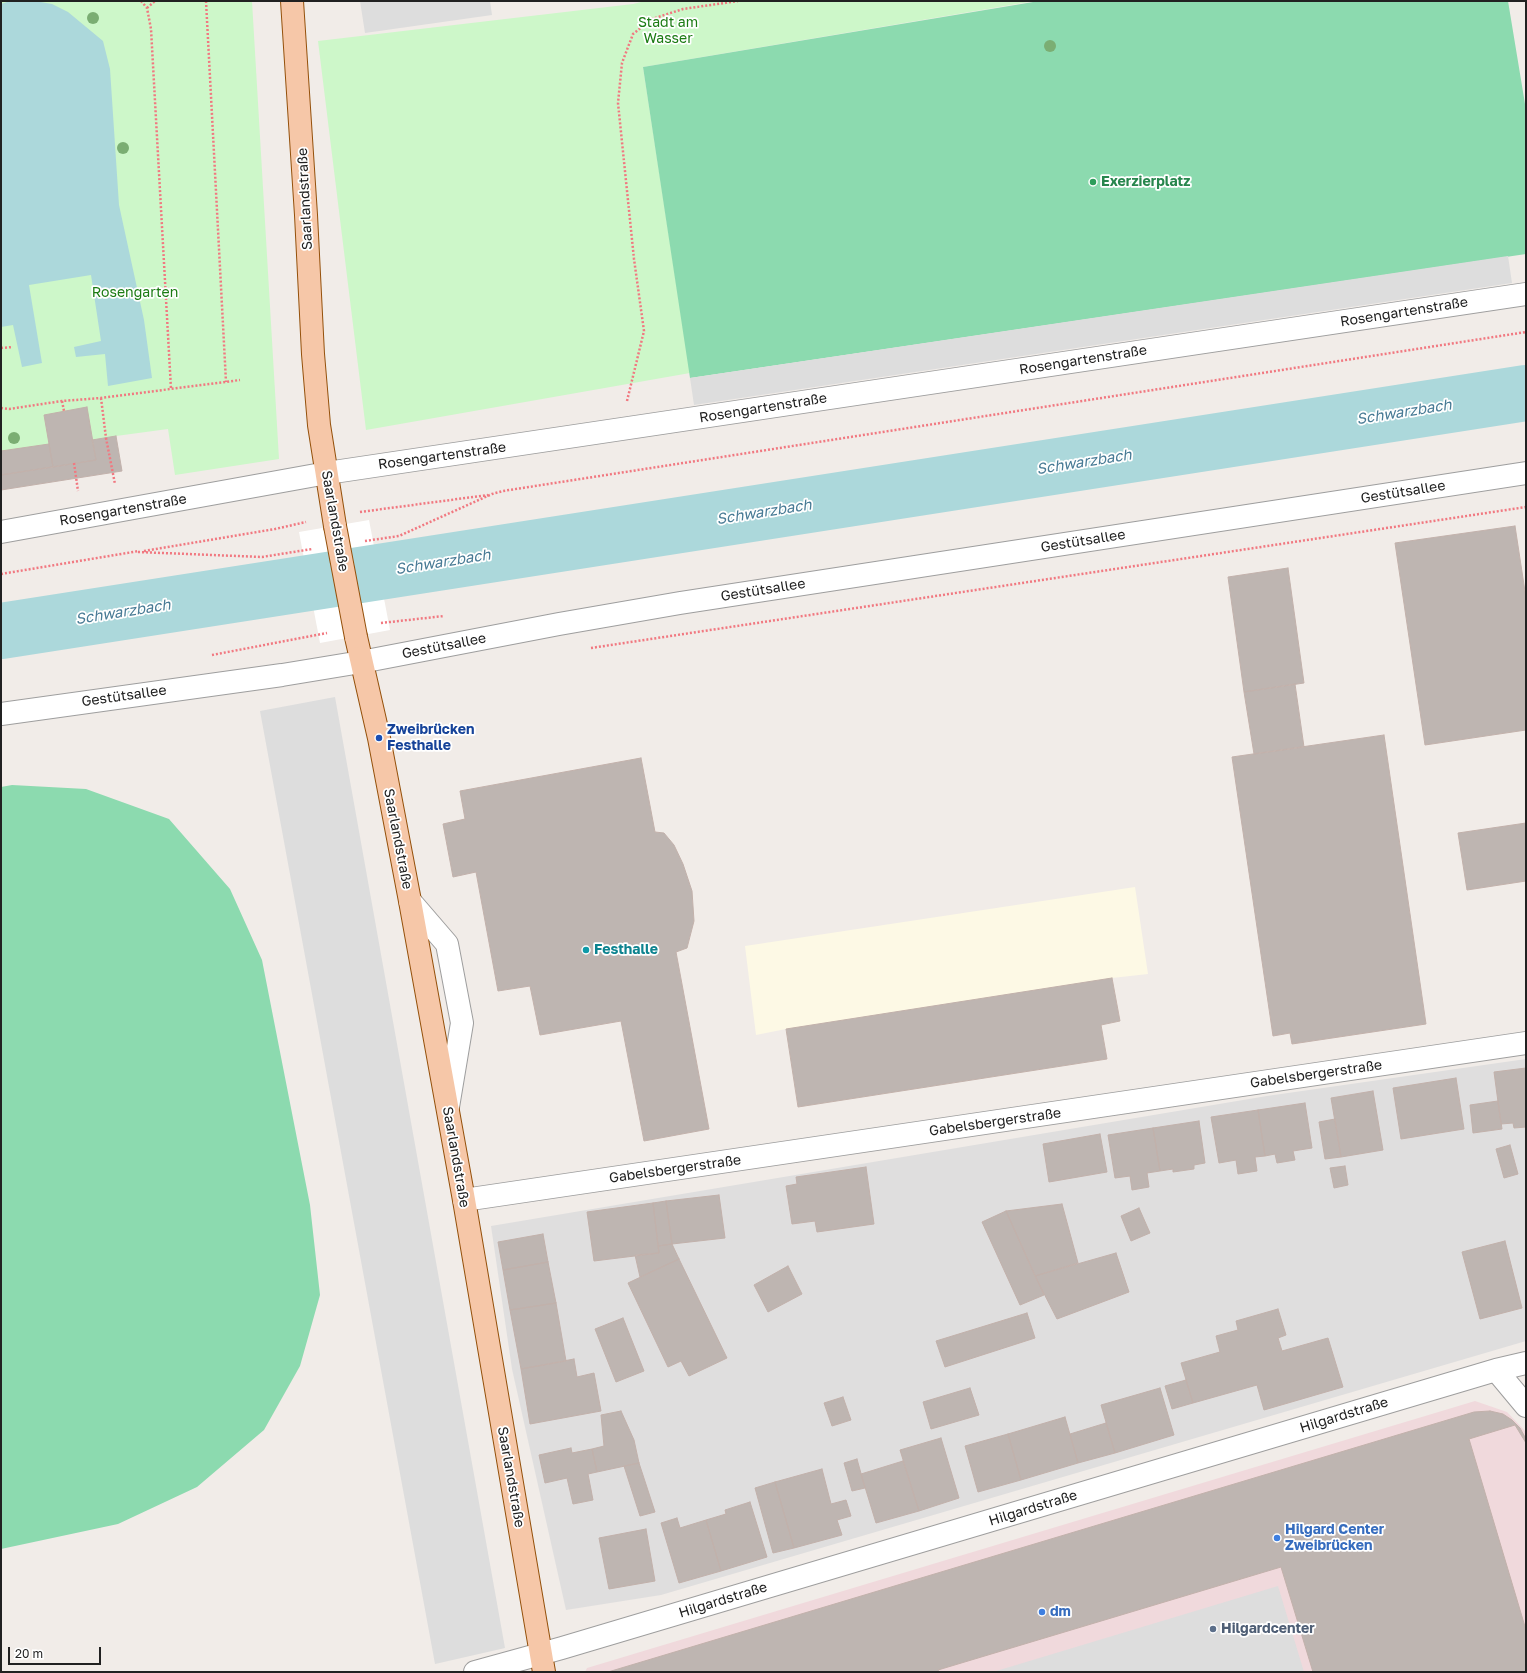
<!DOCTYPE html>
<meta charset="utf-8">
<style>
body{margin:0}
#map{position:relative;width:1527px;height:1673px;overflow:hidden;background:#f1ece8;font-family:"Golos Text",sans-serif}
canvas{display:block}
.frame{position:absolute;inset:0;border:2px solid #212121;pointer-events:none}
.scale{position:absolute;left:8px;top:1647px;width:93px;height:18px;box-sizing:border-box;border:2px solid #212121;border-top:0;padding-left:5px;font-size:12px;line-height:14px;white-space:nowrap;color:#212121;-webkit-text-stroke:3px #fff;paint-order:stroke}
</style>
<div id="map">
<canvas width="1527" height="1673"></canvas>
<div class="frame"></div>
<div class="scale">20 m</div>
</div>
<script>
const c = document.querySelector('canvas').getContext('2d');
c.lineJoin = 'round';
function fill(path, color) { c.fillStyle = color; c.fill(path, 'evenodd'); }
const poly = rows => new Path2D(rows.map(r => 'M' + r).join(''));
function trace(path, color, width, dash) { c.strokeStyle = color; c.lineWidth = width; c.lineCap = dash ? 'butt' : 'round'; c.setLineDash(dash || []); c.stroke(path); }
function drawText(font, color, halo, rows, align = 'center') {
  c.font = font + ' "Golos Text",sans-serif'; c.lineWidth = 3.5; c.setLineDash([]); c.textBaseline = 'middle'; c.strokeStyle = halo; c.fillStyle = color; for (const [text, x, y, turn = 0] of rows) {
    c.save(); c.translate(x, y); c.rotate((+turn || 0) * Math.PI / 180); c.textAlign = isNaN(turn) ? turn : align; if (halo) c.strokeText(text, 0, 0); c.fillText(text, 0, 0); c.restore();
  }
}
const residential = poly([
 [1526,1059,1526,1341,661,1595,566,1610,512,1369,491,1226,1267,1096]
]);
const commercial = poly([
 [1475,1401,1507,1412,1526,1432,1526,1672,585,1672,587,1668]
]);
const education = poly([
 [1135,887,1148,974,1112,978,1120,1021,1101,1025,1107,1059,798,1107,786,1029,756,1035,745,946]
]);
const park = poly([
 [1,1,252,1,279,459,175,475,168,429,116,436,96,460,1,475],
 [645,1,1035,1,643,67,690,373,366,430,318,41,633,4]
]);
const pitch = poly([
 [1039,1,1508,1,1526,110,1526,254,690,378,643,67],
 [12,785,86,789,169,819,230,889,262,960,310,1205,320,1295,300,1366,264,1430,197,1487,118,1524,1,1549,1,787]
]);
const parking = poly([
 [360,1,490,1,492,15,365,33],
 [1508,256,1512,283,694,405,690,378],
 [335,697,505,1648,435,1664,260,711],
 [1278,1586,1304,1672,993,1672]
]);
const water = poly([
 [10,1,35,1,52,4,68,12,103,41,110,69,119,205,144,320,152,378,108,386,105,354,76,357,74,347,101,341,91,275,29,285,42,363,22,367,13,325,1,327,1,4]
]);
const pier = poly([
 [369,520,390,630,320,643,299,532]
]);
const river = poly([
 [1,631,1526,393]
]);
const building = poly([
 [87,407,96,460,53,467,44,415,87,407],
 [116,436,122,471,1,490,1,475,96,460,92,440,116,436],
 [49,444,53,467,1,475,1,451,49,444],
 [1515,526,1526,598,1526,730,1425,745,1395,543,1515,526],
 [1288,568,1304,683,1244,692,1228,577,1288,568],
 [1295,684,1304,747,1254,754,1244,692,1295,684],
 [1384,735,1426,1024,1292,1044,1290,1033,1273,1036,1232,757,1384,735],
 [641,758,655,832,664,833,674,845,683,864,692,891,694,921,687,948,676,952,709,1129,644,1141,621,1021,540,1035,530,986,498,991,476,872,453,877,443,824,465,819,460,791,641,758],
 [1526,823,1526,881,1467,890,1458,833,1526,823],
 [1112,978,1120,1021,1101,1025,1107,1059,798,1107,786,1029,1112,978],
 [1526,1068,1526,1127,1514,1128,1513,1123,1501,1124,1494,1072,1526,1068],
 [1456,1078,1464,1129,1401,1139,1393,1088,1456,1078],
 [1373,1091,1383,1150,1341,1157,1331,1098,1373,1091],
 [1498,1101,1502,1129,1473,1133,1470,1105,1498,1101],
 [1305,1103,1312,1148,1293,1151,1295,1160,1277,1163,1275,1154,1265,1156,1258,1110,1305,1103],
 [1258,1110,1265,1156,1255,1157,1257,1171,1238,1174,1236,1160,1219,1163,1211,1117,1258,1110],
 [1335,1119,1341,1157,1325,1159,1319,1122,1335,1119],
 [1199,1121,1205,1163,1194,1165,1194,1169,1173,1172,1173,1169,1160,1171,1153,1128,1199,1121],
 [1153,1128,1160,1171,1147,1173,1149,1187,1132,1190,1130,1176,1115,1178,1108,1135,1153,1128],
 [1100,1134,1107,1172,1049,1182,1043,1144,1100,1134],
 [1510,1145,1518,1174,1504,1178,1496,1149,1510,1145],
 [1345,1166,1348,1185,1334,1188,1330,1168,1345,1166],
 [866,1167,874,1224,817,1232,815,1221,792,1224,786,1186,797,1184,796,1177,866,1167],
 [719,1195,725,1238,672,1244,666,1201,719,1195],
 [666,1201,672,1244,658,1246,653,1203,666,1201],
 [653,1203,659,1253,594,1261,587,1212,653,1203],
 [1062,1204,1078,1263,1035,1276,1006,1211,1062,1204],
 [1139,1208,1150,1233,1131,1241,1121,1216,1139,1208],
 [1006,1211,1044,1295,1020,1305,982,1222,1006,1211],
 [543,1234,548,1262,503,1270,498,1242,543,1234],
 [1505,1241,1522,1308,1480,1319,1462,1252,1505,1241],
 [672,1244,679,1259,640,1277,635,1255,659,1253,658,1246,672,1244],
 [1116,1253,1129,1292,1057,1319,1035,1276,1116,1253],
 [679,1259,727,1358,689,1376,681,1361,668,1367,628,1283,679,1259],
 [548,1262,556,1303,510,1310,503,1270,548,1262],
 [788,1266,802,1294,768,1312,754,1285,788,1266],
 [556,1303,566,1361,521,1369,510,1310,556,1303],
 [1278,1309,1286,1335,1278,1338,1282,1351,1328,1338,1343,1387,1264,1410,1257,1385,1193,1403,1181,1363,1220,1352,1216,1336,1238,1330,1236,1321,1278,1309],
 [1027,1313,1035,1338,945,1367,936,1341,1027,1313],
 [623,1318,644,1371,616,1382,595,1329,623,1318],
 [574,1359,577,1377,594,1373,601,1411,530,1424,521,1369,574,1359],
 [1186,1380,1193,1403,1172,1409,1165,1386,1186,1380],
 [970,1388,979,1415,931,1429,923,1402,970,1388],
 [1160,1388,1174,1435,1115,1453,1101,1405,1160,1388],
 [843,1397,851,1420,832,1426,824,1403,843,1397],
 [621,1411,634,1440,639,1463,597,1472,592,1449,604,1446,601,1415,621,1411],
 [1490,1411,1503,1414,1512,1420,1520,1428,1526,1439,1526,1443,1515,1425,1469,1439,1526,1630,1526,1672,1313,1672,1281,1567,938,1670,939,1672,608,1672,1474,1412,1490,1411],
 [1065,1417,1078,1463,1021,1480,1008,1434,1065,1417],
 [1106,1423,1115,1453,1078,1463,1070,1434,1106,1423],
 [1008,1434,1021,1480,978,1492,965,1446,1008,1434],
 [941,1438,959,1498,919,1511,900,1450,941,1438],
 [571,1448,572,1453,592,1449,597,1472,588,1474,593,1500,573,1504,567,1478,545,1483,539,1455,571,1448],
 [857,1459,865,1488,852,1491,844,1463,857,1459],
 [903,1461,919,1511,876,1523,861,1474,903,1461],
 [639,1463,655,1512,640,1516,624,1466,639,1463],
 [822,1469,831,1504,846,1500,851,1516,837,1520,842,1535,794,1548,775,1482,822,1469],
 [775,1482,794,1548,773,1553,755,1488,775,1482],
 [750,1502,767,1557,721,1571,706,1520,726,1514,725,1510,750,1502],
 [677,1518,680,1528,706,1520,721,1571,679,1583,661,1523,677,1518],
 [646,1529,655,1581,609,1589,599,1538,646,1529]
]);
const path = poly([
 [141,1,147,8,151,29,171,389],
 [206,1,226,382],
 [147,8,155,1],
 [1,348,13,347],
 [101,398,106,438,115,484],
 [62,401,64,411],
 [627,401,644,331,634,259,618,103,622,63,633,34,652,19,683,9,738,1],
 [1,408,9,409,62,401,101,398,240,380],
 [74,463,78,491],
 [360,512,488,495],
 [365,541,399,536,492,494,503,491,1526,332],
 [144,551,275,529,306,522],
 [138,552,262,557,312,549],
 [1,574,139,551],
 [381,623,444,616],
 [591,648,1526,507],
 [212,655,327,633]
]);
const minor = poly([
 [1,532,327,473,1526,294],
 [1,714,282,675,361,662,559,624,680,603,1526,473],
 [410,901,447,944,462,1023,448,1107],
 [464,1200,1526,1043],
 [1496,1370,1526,1406],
 [475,1672,562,1648,1496,1370,1526,1363]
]);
const major = poly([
 [292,1,306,215,313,354,319,425,335,526],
 [356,637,379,738,410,901,464,1200,544,1672]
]);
const majorBridge = poly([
 [335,526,356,637]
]);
const trees = [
 [93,18],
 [1050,46],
 [123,148],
 [14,438]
];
const markers = [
 [1093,182,4,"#2e9e5b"],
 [379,738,4,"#1a4fb4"],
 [586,950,4,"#0f9aa8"],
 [1277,1538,4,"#3f7fe0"],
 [1042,1612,4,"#3f7fe0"],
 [1213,1629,4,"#5c6f8a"]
];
const parkNames = [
 ["Stadt am",668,23],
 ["Wasser",668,39],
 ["Rosengarten",135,293]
];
const leisureNames = [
 ["Exerzierplatz",1101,182]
];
const streetNames = [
 ["Saarlandstraße",305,199,-93],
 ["Rosengartenstraße",1404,312,-9],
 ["Rosengartenstraße",1083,360,-9],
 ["Rosengartenstraße",763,408,-9],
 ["Rosengartenstraße",442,456,-8],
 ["Gestütsallee",1403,492,-9],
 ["Rosengartenstraße",123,510,-10],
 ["Saarlandstraße",335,521,80],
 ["Gestütsallee",1083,541,-9],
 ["Gestütsallee",763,590,-9],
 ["Gestütsallee",444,646,-11],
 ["Gestütsallee",124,696,-8],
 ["Saarlandstraße",398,839,79],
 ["Gabelsbergerstraße",1316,1074,-8],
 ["Gabelsbergerstraße",995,1122,-8],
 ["Saarlandstraße",456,1157,80],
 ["Gabelsbergerstraße",675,1169,-8],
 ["Hilgardstraße",1344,1415,-17],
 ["Saarlandstraße",511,1477,80],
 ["Hilgardstraße",1033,1508,-17],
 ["Hilgardstraße",723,1600,-17]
];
const transitNames = [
 ["Zweibrücken",387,730],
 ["Festhalle",387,746]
];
const cultureNames = [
 ["Festhalle",594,950]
];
const shopNames = [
 ["Hilgard Center",1285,1530],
 ["Zweibrücken",1285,1546],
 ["dm",1050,1612]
];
const serviceNames = [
 ["Hilgardcenter",1221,1629]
];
const waterNames = [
 ["Schwarzbach",1404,412,-9],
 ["Schwarzbach",1084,462,-9],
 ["Schwarzbach",764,512,-9],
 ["Schwarzbach",443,562,-9],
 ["Schwarzbach",123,612,-9]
];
fill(residential, '#dfdede');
fill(commercial, '#f0d9dc');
fill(education, '#fdf9e5');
fill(park, '#cdf7c9');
fill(pitch, '#8cdaaf');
fill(parking, '#ddd');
fill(water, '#acd8db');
fill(pier, '#fff');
trace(river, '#acd8db', 56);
fill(building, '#beb5b1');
trace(building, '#c2b1ab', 1);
trace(minor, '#9e9e9e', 24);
trace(major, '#94500a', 24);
trace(path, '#f17880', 2.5, [2, 2]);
trace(minor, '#fff', 22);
trace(major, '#f6c7a8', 22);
trace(majorBridge, '#94500a', 24, []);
trace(majorBridge, '#f6c7a8', 22);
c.fillStyle = '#7bae73';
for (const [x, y] of trees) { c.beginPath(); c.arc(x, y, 6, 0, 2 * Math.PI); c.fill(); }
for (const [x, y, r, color] of markers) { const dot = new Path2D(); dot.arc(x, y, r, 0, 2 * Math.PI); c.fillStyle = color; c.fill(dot); trace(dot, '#fff', 1.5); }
drawText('14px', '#1b7b13', '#fff', parkNames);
drawText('bold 14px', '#27864d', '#fff', leisureNames, 'left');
drawText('14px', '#212121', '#fff', streetNames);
drawText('bold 14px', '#164399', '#fff', transitNames, 'left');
drawText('bold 14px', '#0d838f', '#fff', cultureNames, 'left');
drawText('bold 14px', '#366cbe', '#fff', shopNames, 'left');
drawText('bold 14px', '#4e5e75', '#fff', serviceNames, 'left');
drawText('italic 15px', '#487b95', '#fff', waterNames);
</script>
